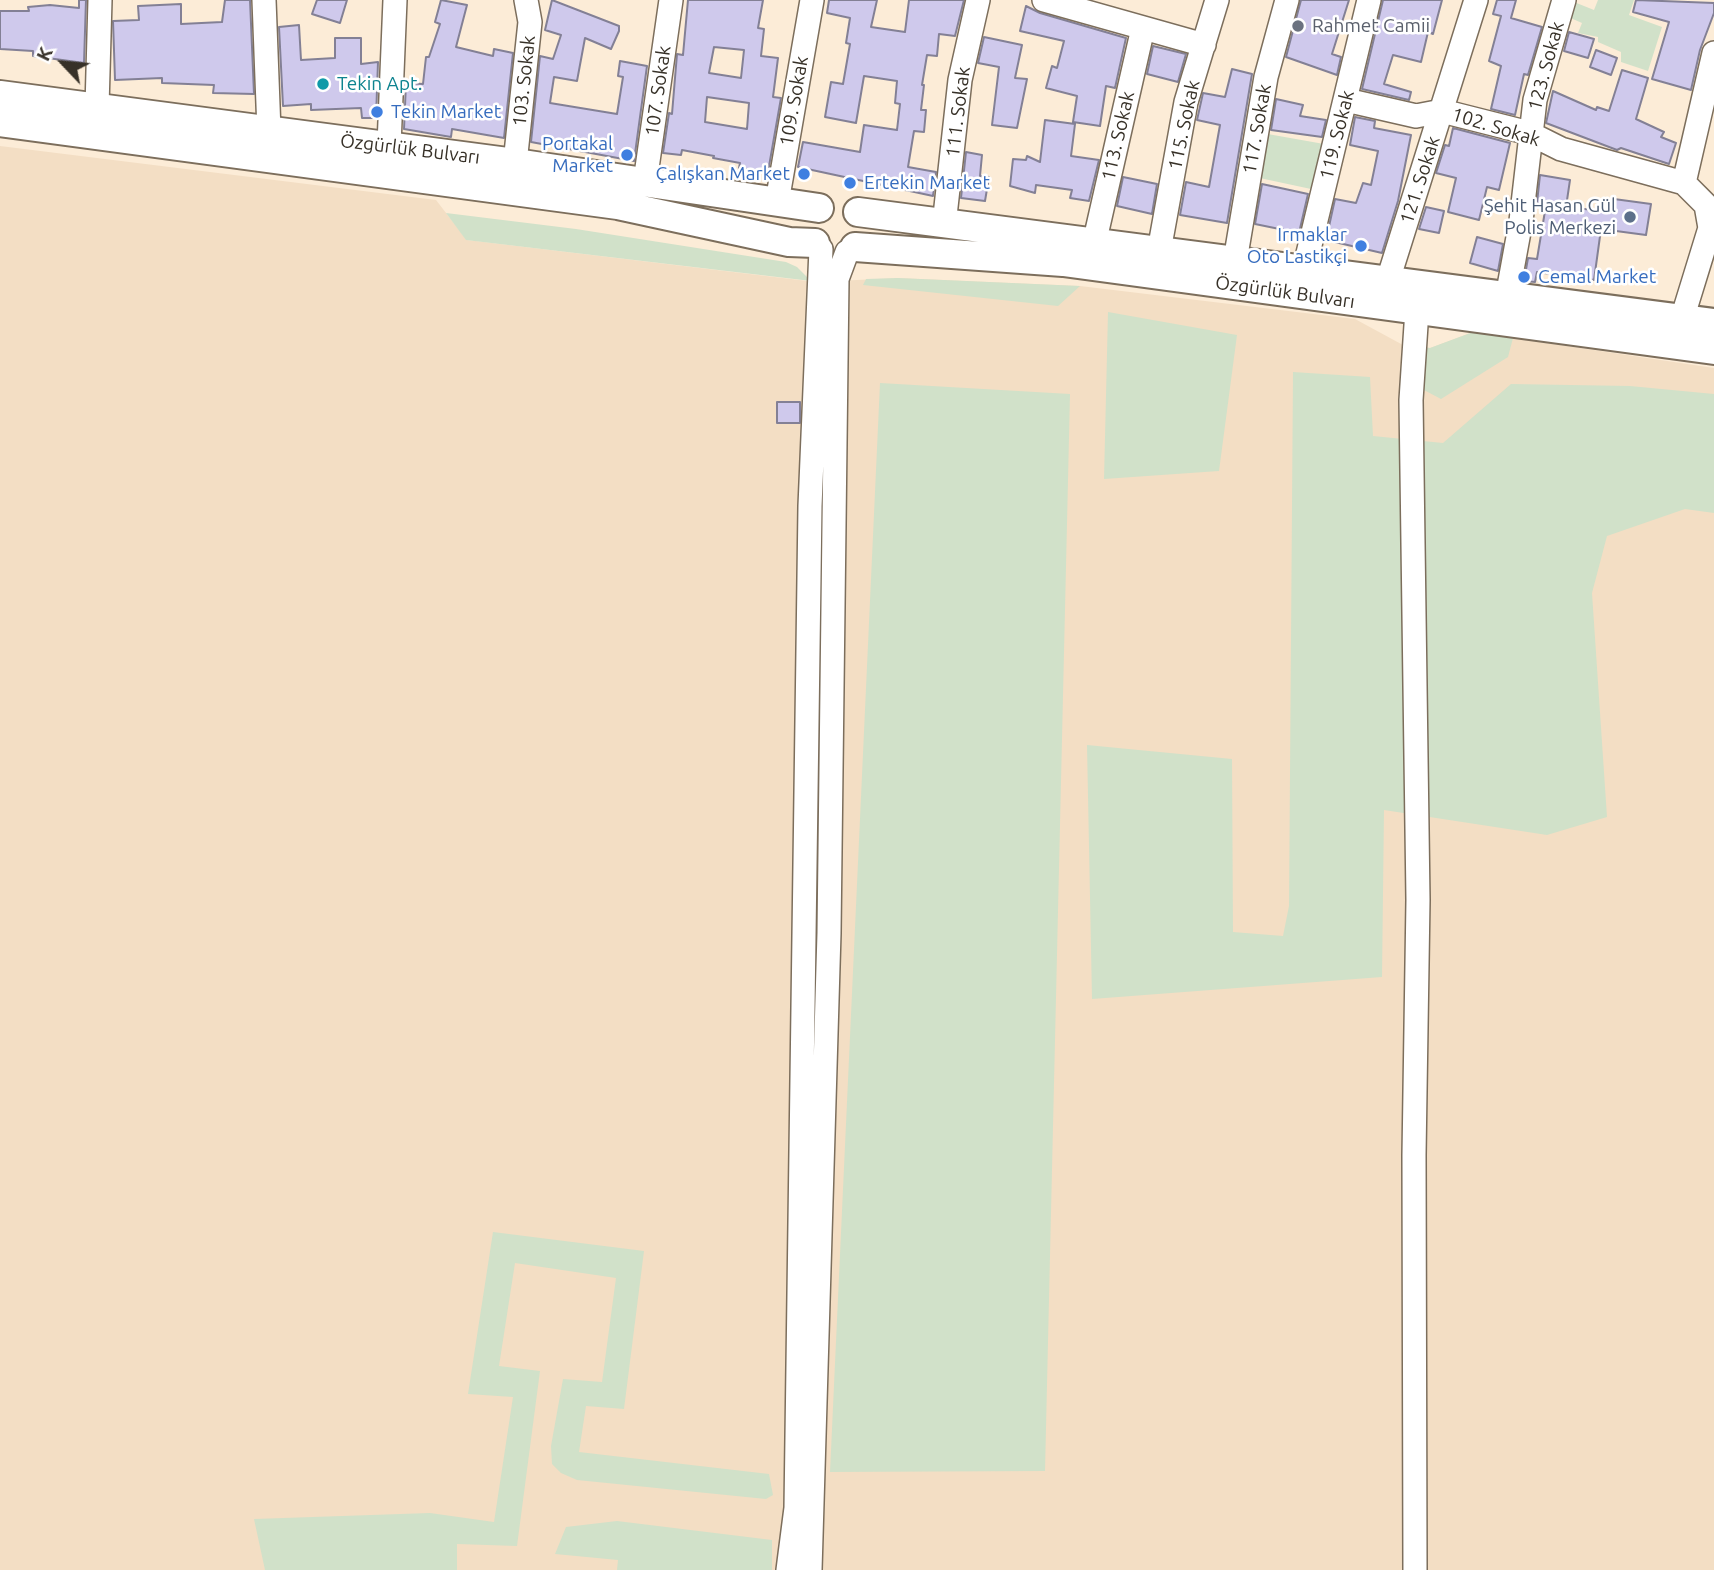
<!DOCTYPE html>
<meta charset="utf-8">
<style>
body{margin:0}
#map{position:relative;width:1714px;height:1570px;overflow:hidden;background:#fcecd7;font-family:Ubuntu,sans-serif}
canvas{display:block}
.north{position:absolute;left:28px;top:28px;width:70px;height:70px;-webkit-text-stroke:5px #fff;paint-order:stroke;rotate:296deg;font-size:19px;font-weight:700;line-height:28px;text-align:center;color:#373128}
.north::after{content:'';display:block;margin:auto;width:24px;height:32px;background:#373128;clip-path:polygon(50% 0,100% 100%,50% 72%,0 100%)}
</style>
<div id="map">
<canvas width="1714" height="1570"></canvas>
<div class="north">K</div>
</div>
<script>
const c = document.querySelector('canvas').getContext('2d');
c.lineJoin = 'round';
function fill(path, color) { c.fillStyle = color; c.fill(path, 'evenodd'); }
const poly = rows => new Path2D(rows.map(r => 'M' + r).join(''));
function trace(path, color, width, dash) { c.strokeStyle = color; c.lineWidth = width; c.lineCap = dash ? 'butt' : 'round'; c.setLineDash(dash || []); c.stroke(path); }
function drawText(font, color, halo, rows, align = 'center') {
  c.font = font + ' Ubuntu,sans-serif'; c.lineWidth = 5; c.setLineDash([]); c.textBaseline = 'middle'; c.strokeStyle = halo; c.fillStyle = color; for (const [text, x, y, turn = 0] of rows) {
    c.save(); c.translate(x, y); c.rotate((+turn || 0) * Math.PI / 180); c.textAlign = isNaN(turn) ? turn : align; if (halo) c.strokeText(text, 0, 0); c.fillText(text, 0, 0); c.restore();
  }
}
const built = poly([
 [0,146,436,200,467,240,816,282,898,278,1080,286,1355,319,1403,345,1430,348,1473,332,1714,368,1714,1570,0,1570]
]);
const green = poly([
 [1569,0,1594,10,1598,0,1634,0,1629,15,1662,27,1648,71,1621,62,1621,52,1598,42,1598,37,1578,33,1582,23,1566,16],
 [1262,133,1324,144,1311,189,1255,177],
 [446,213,576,229,786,262,797,267,811,281,466,240],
 [898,278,1080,286,1058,306,863,285,866,279],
 [1108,312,1237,335,1219,471,1104,479],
 [1473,332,1513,338,1508,357,1441,399,1422,389,1423,347,1430,348],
 [1293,372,1370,377,1373,436,1443,443,1511,384,1630,386,1714,394,1714,513,1685,509,1607,536,1592,593,1607,817,1547,835,1384,810,1382,977,1092,999,1087,745,1232,759,1233,932,1283,936,1289,906],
 [880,383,1070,394,1045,1471,830,1472],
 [493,1232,644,1251,624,1409,586,1406,579,1452,769,1474,773,1495,766,1499,577,1480,561,1473,552,1464,551,1446,563,1379,602,1382,616,1278,515,1263,499,1366,540,1371,517,1546,457,1544,457,1570,265,1570,254,1519,430,1513,494,1522,513,1397,468,1394],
 [617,1521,772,1540,772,1570,617,1570,618,1560,555,1554,566,1527]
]);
const building = poly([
 [79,0,86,0,84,63,33,56,33,51,0,49,0,11,29,11,28,7,50,5,79,8,79,0],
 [225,0,250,0,254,94,213,93,214,85,162,83,162,78,115,80,113,21,139,20,138,6,181,4,181,24,222,22,225,0],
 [317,0,347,0,340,23,312,14,317,0],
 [441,0,467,5,456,47,493,56,494,49,513,53,504,138,452,129,451,137,404,129,406,83,423,84,426,57,429,57,440,24,435,22,441,0],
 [552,0,619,26,619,31,611,49,585,38,577,81,554,77,550,103,617,114,623,77,618,76,620,61,647,66,634,161,531,142,540,56,553,59,561,35,545,30,552,0],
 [688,0,763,0,758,28,764,29,761,56,778,58,773,97,781,98,768,172,739,168,740,163,713,158,714,156,682,150,681,155,663,153,669,113,672,114,677,54,683,55,688,0],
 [714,47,744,50,741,78,709,73,714,47],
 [707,97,749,103,747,129,705,122,707,97],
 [829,0,877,0,871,27,905,32,909,0,964,0,955,36,939,34,937,56,927,55,922,85,924,85,921,110,926,110,924,132,914,131,908,167,936,172,933,196,798,167,803,142,860,152,864,125,897,130,900,104,895,103,897,81,864,76,856,123,825,117,831,82,843,84,850,44,846,43,850,18,827,13,829,0],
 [1301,0,1349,0,1332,54,1341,57,1337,75,1286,57,1301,0],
 [1383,0,1442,0,1433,34,1428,32,1421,62,1393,55,1384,84,1411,92,1409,100,1362,89,1383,0],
 [1497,0,1516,0,1511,18,1542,27,1528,75,1524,74,1515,115,1491,109,1501,66,1489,61,1501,16,1493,14,1497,0],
 [1636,0,1714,3,1714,13,1700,50,1691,90,1652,79,1669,22,1633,12,1636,0],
 [1026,6,1040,13,1126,38,1115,88,1106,86,1100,126,1073,122,1077,96,1046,88,1052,66,1057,68,1064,41,1020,31,1026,6],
 [299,25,301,60,335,58,335,38,361,38,361,64,378,62,376,118,362,118,361,108,311,110,311,104,283,106,279,27,299,25],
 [1569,32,1594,39,1588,58,1564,51,1569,32],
 [984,37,1022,45,1015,78,1027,79,1017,128,992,125,999,67,978,63,984,37],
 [1153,46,1186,54,1178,82,1147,74,1153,46],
 [1596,50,1617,58,1611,75,1590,67,1596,50],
 [1232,69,1252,74,1227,223,1180,215,1186,182,1209,187,1220,125,1197,120,1203,93,1225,97,1232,69],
 [1622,70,1648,78,1636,119,1664,132,1661,137,1676,143,1669,164,1621,148,1617,150,1546,123,1553,91,1596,110,1597,107,1609,111,1622,70],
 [1276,99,1303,105,1300,116,1326,120,1322,137,1271,130,1276,99],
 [1355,117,1375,121,1374,128,1411,135,1398,201,1382,253,1326,240,1335,199,1356,203,1363,183,1371,185,1378,151,1350,145,1355,117],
 [1045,120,1075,124,1071,156,1099,160,1089,201,1070,198,1072,190,1036,185,1035,193,1010,186,1013,159,1026,160,1027,156,1040,162,1045,120],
 [1453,128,1510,143,1499,190,1487,187,1479,220,1448,212,1456,178,1436,173,1445,145,1449,146,1453,128],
 [966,152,982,155,980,176,989,177,985,201,961,198,966,152],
 [1540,175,1570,180,1566,207,1612,212,1614,199,1651,204,1646,235,1601,229,1594,280,1537,272,1535,282,1524,281,1528,258,1537,259,1546,205,1537,203,1540,175],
 [1123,177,1157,184,1152,214,1117,206,1123,177],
 [1262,184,1308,194,1299,233,1255,224,1262,184],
 [1426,207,1444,211,1439,233,1419,229,1426,207],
 [1477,237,1503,244,1498,271,1470,263,1477,237],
 [777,402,800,402,800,423,777,423,777,402]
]);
const minor = poly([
 [264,0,269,131],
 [1044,0,1204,45],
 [1346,100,1416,116,1442,111,1529,133,1561,149,1684,183],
 [97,107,100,0],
 [389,145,395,0],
 [515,163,530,22,526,0],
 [645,182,671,0],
 [777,202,812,0],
 [944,225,960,80,978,0],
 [1094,244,1143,28],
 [1159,251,1186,102,1217,0],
 [1235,261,1266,77,1287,0],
 [1304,270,1369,0],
 [1388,280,1476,0],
 [1507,297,1521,221,1535,100,1564,0],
 [1682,319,1710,228,1706,205,1684,183,1714,53],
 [788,1570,796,1508,810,506,821,249],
 [810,1570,829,933,837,279,847,252],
 [1415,1570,1414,1155,1418,900,1411,400,1417,310]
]);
const major = poly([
 [0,95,515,163,819,208],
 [0,122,618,205,789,242,815,243],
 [858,212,1714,323],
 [855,247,1063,262,1714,350]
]);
const markers = [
 [1298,26,7,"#6b7280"],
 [323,84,7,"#0f9aa8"],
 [377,112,7,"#3f7fe0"],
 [627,155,7,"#3f7fe0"],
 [804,174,7,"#3f7fe0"],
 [850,183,7,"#3f7fe0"],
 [1630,217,7,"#5c6f8a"],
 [1361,246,7,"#3f7fe0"],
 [1524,277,7,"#3f7fe0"]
];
const worshipNames = [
 ["Rahmet Camii",1312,26]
];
const streetNames = [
 ["123. Sokak",1546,66,-75],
 ["103. Sokak",524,81,-84],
 ["107. Sokak",658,91,-82],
 ["109. Sokak",794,101,-80],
 ["111. Sokak",958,112,-83],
 ["115. Sokak",1184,125,-78],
 ["102. Sokak",1496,127,17],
 ["117. Sokak",1257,129,-80],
 ["119. Sokak",1337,135,-76],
 ["113. Sokak",1118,136,-77],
 ["Özgürlük Bulvarı",410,149,7],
 ["121. Sokak",1420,180,-72],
 ["Özgürlük Bulvarı",1285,292,8]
];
const cultureNames = [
 ["Tekin Apt.",337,84]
];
const shopNames = [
 ["Tekin Market",391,112],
 ["Portakal",613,144,"right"],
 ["Market",613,166,"right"],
 ["Çalışkan Market",790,174,"right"],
 ["Ertekin Market",864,183],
 ["Irmaklar",1347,235,"right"],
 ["Oto Lastikçi",1347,257,"right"],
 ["Cemal Market",1538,277]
];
const serviceNames = [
 ["Şehit Hasan Gül",1616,206],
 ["Polis Merkezi",1616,228]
];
fill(built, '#f3dec4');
fill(green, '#d1e1c9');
fill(building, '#cfc9ec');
trace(building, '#838095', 2);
trace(minor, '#7c6e5c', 26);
trace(major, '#7c6e5c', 32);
trace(minor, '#fff', 23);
trace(major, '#fff', 28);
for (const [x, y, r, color] of markers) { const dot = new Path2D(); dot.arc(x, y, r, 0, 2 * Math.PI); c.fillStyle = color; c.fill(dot); trace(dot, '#fff', 2.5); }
drawText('19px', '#5b616d', '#fff', worshipNames, 'left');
drawText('19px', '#373128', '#fff', streetNames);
drawText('19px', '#0d838f', '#fff', cultureNames, 'left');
drawText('19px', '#366cbe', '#fff', shopNames, 'left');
drawText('19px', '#4e5e75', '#fff', serviceNames, 'right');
</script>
